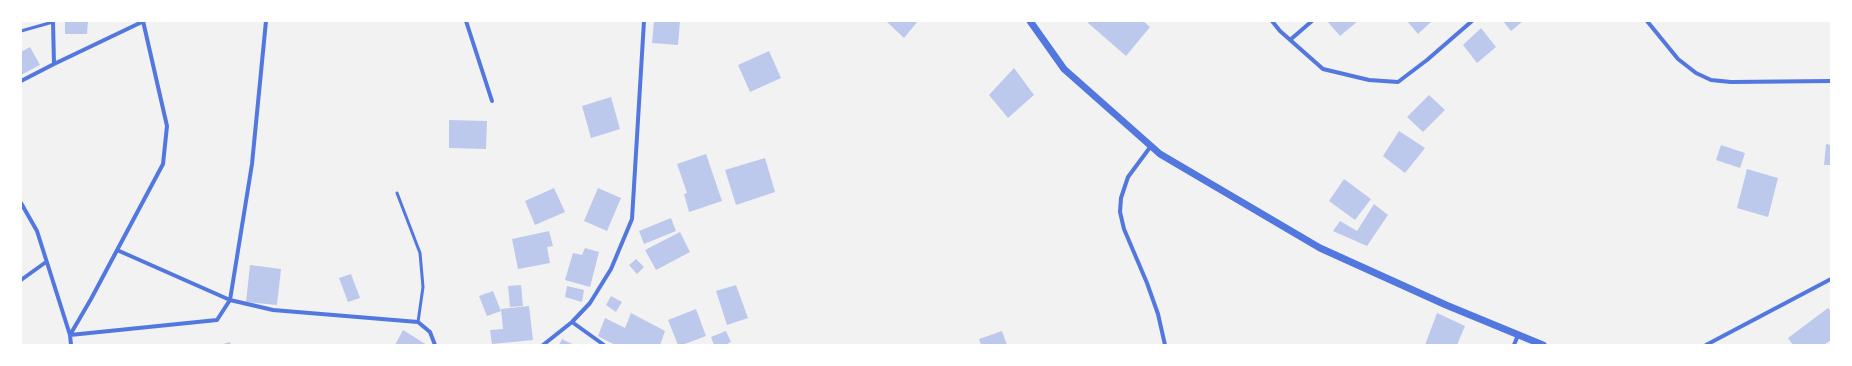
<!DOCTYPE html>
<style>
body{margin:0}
#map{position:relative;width:1852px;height:366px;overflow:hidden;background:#f2f2f2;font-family:"Exo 2",sans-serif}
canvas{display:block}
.frame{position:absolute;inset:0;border:22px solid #fff;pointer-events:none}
</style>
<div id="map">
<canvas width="1852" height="366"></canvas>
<div class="frame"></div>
</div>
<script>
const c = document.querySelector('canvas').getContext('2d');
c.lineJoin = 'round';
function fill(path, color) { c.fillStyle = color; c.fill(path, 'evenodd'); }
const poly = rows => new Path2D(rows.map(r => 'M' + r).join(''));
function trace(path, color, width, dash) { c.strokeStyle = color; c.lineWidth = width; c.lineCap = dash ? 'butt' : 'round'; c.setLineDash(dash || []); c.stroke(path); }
const building = poly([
 [65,21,88,21,87,34,65,34],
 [654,21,680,21,678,45,652,43],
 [886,21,918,21,904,38],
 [1090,21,1143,21,1150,27,1126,56,1088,23],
 [1327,21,1358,21,1340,36],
 [1407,21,1432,21,1418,34],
 [1503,21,1523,21,1511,31],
 [1481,28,1496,47,1477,63,1463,45],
 [30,47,40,65,21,75,21,52],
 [769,51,781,78,750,92,738,65],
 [1014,68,1034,95,1008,118,989,95],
 [1429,95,1445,110,1423,132,1407,117],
 [611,97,620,129,591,138,582,106],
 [449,120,487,121,486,149,449,148],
 [1399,131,1425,148,1405,173,1383,156],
 [1826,144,1831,145,1831,165,1824,165],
 [1721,145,1745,153,1740,168,1716,160],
 [706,154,722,201,689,212,684,194,687,193,677,164],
 [765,158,775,192,736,205,725,170],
 [1747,169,1778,178,1768,217,1737,208],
 [1344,179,1371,199,1355,220,1329,201],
 [554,188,565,212,535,225,525,201],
 [598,188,621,198,607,231,584,221],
 [1374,204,1388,215,1367,246,1333,231,1340,221,1357,231],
 [671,218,676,231,644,244,639,231],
 [549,231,553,246,547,247,550,263,518,269,512,239],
 [680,232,690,252,656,270,645,250],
 [585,248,599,252,590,287,565,280,573,253,582,255],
 [636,259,644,267,637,274,629,265],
 [250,265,281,269,277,305,246,302],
 [351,274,360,298,348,302,339,278],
 [521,285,523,306,510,307,508,286],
 [736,285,748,318,727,325,716,291],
 [567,286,584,290,582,302,565,297],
 [493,291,501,311,487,316,479,296],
 [611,296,622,302,616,312,606,305],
 [529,306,533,340,492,344,490,330,503,329,501,309],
 [1828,308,1831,312,1831,340,1824,345,1793,345,1788,338],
 [696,309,706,336,682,345,678,345,668,320],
 [631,313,665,331,660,345,615,345,598,336,605,318,625,328],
 [1437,313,1465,326,1457,345,1425,345],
 [403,330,427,345,395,345],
 [726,331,731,342,725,345,714,345,711,337],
 [1002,331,1007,345,981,345,979,339],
 [562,339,574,345,559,345],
 [230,342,231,345,220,345]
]);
const service = poly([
 [21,31,53,22],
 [397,193,420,253,423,287,418,322]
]);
const minor = poly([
 [53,21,54,64],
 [466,21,492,101],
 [1272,21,1280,31,1323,69,1369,80,1398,82,1427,60,1472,21],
 [1647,21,1678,59,1696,73,1711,80,1731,82,1831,81],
 [1290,40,1312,21],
 [21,81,54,64,144,21],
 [1151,146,1128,177,1121,198,1120,212,1124,229,1147,283,1158,314,1165,345],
 [21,203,37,231,70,335,91,299,163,164,167,126,143,21],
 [117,250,230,300,273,310,418,322,430,332,435,345],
 [21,280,46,262],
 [572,322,604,345],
 [71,345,70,335,217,320,230,300,252,164,266,21],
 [543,345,572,322,590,303,611,269,632,219,644,21],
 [1514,345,1518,335],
 [1706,345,1831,279]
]);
const tertiary = poly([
 [1030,21,1064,69,1160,154,1320,248,1446,305,1543,345]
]);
fill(building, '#bdc9ec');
trace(service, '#5277de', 3);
trace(minor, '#5277de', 4);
trace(tertiary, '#5277de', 7);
</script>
